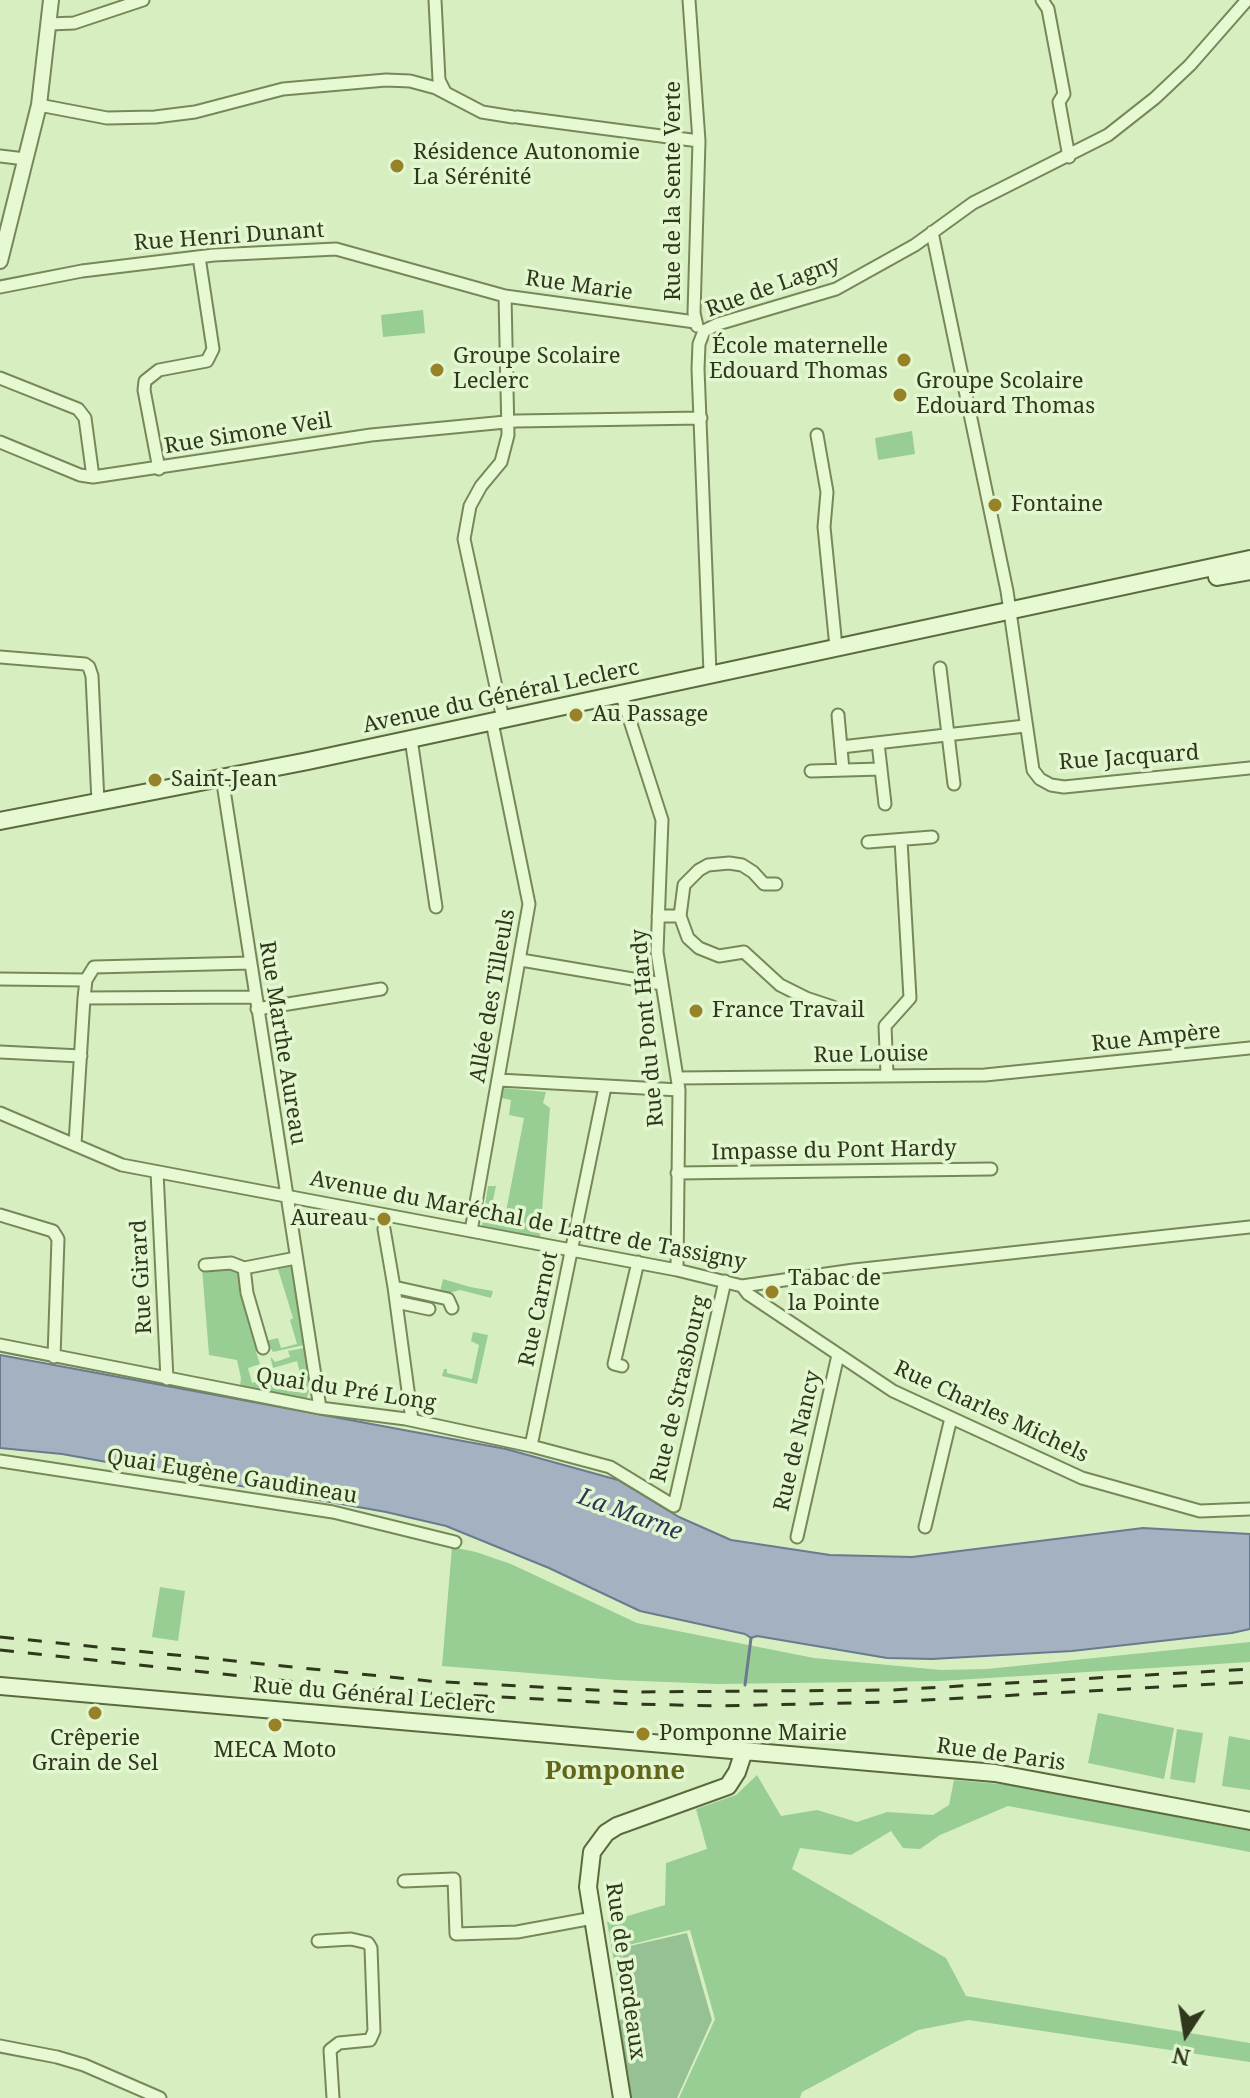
<!DOCTYPE html>
<meta charset="utf-8">
<style>
body{margin:0}
#map{position:relative;width:1250px;height:2098px;overflow:hidden;background:#d7efc0;font-family:"Noto Serif",serif}
canvas{display:block}
.north{position:absolute;left:1146px;top:1994px;width:80px;height:80px;-webkit-text-stroke:6px #e2f6d0;paint-order:stroke;rotate:192deg;font-size:22px;font-weight:700;line-height:32px;text-align:center;color:#2f371c}
.north::after{content:'';display:block;margin:auto;width:28px;height:36px;background:#2f371c;clip-path:polygon(50% 0,100% 100%,50% 72%,0 100%)}
</style>
<div id="map">
<canvas width="1250" height="2098"></canvas>
<div class="north">N</div>
</div>
<script>
const c = document.querySelector('canvas').getContext('2d');
c.lineJoin = 'round';
function fill(path, color) { c.fillStyle = color; c.fill(path, 'evenodd'); }
const poly = rows => new Path2D(rows.map(r => 'M' + r).join(''));
function trace(path, color, width, dash) { c.strokeStyle = color; c.lineWidth = width; c.lineCap = dash ? 'butt' : 'round'; c.setLineDash(dash || []); c.stroke(path); }
function drawText(font, color, halo, rows, align = 'center') {
  c.font = font + ' "Noto Serif",serif'; c.lineWidth = 7; c.setLineDash([]); c.textBaseline = 'middle'; c.strokeStyle = halo; c.fillStyle = color; for (const [text, x, y, turn = 0] of rows) {
    c.save(); c.translate(x, y); c.rotate((+turn || 0) * Math.PI / 180); c.textAlign = isNaN(turn) ? turn : align; if (halo) c.strokeText(text, 0, 0); c.fillText(text, 0, 0); c.restore();
  }
}
const green = poly([
 [423,310,425,333,383,337,381,315],
 [912,431,915,454,878,460,875,438],
 [503,1088,546,1092,543,1103,550,1108,540,1237,482,1226,488,1186,496,1186,490,1214,505,1217,524,1118,509,1115,511,1100,501,1098],
 [291,1265,304,1345,273,1352,266,1341,278,1338,281,1348,297,1344,290,1320,293,1318,277,1266],
 [236,1267,262,1349,256,1352,260,1364,248,1368,252,1383,275,1377,278,1384,301,1377,297,1361,273,1368,271,1360,271,1357,275,1362,290,1357,288,1351,304,1348,311,1386,306,1400,240,1386,241,1378,237,1360,209,1355,202,1268],
 [443,1279,470,1287,493,1291,491,1298,460,1290,449,1293,440,1292],
 [473,1332,488,1335,477,1384,442,1376,444,1369,447,1369,447,1373,472,1379,479,1345,471,1341],
 [452,1547,476,1552,511,1564,637,1623,814,1658,941,1670,987,1669,1250,1642,1250,1662,940,1681,718,1684,616,1680,442,1666],
 [160,1587,185,1591,178,1641,152,1637],
 [1098,1713,1174,1728,1164,1779,1088,1763],
 [1177,1729,1203,1733,1195,1783,1170,1779],
 [1229,1736,1250,1740,1250,1790,1222,1786],
 [757,1775,781,1816,817,1810,857,1822,887,1812,933,1815,949,1805,954,1780,1011,1785,1250,1831,1250,1852,1008,1806,940,1835,920,1849,903,1848,891,1831,851,1855,800,1848,792,1869,946,1958,966,1996,1250,2043,1250,2062,969,2020,918,2030,802,2092,800,2098,679,2098,715,2019,690,1930,620,1947,635,2013,624,2017,607,1922,665,1905,666,1863,707,1849,696,1809,736,1795]
]);
const cemetery = poly([
 [687,1933,712,2020,677,2098,628,2098,615,2025,624,2017,635,2013,621,1948]
]);
const water = poly([
 [0,1355,506,1449,618,1480,679,1517,731,1540,830,1555,912,1557,1143,1528,1250,1534,1250,1629,1232,1633,1072,1651,932,1659,887,1658,757,1636,751,1638,745,1634,640,1611,549,1568,446,1526,386,1512,62,1454,0,1448,0,1355]
]);
const stream = poly([
 [745,1685,751,1638]
]);
const minor = poly([
 [435,0,439,80,445,92],
 [689,0,699,141,694,313,697,326],
 [1042,0,1048,9,1064,94,1059,102,1069,157],
 [50,24,74,23,143,0],
 [39,105,107,118,155,117,195,112,283,89,386,80,410,81,436,88,482,112,513,117],
 [517,117,699,141],
 [0,156,25,159],
 [932,232,1007,591,1033,770,1040,779,1051,785,1064,787,1250,768],
 [0,287,82,271,214,255,336,249,505,296,695,322],
 [0,378,78,409,85,418,93,477],
 [817,435,827,492,824,527,836,647],
 [0,442,80,475,93,477,371,435,516,421,701,418],
 [159,469,144,390,145,381,159,370,207,361,213,349,199,257],
 [0,657,85,664,89,667,92,676,98,802],
 [940,668,954,784],
 [710,673,698,369,699,344,704,331,718,324,836,289,915,245,973,203,1108,135,1155,98,1190,65,1247,0],
 [621,693,662,820,657,952,679,1090,677,1270],
 [838,715,843,770],
 [503,719,464,539,470,506,481,486,501,462,508,435,505,296],
 [411,739,436,907],
 [878,743,885,804],
 [841,747,1025,726],
 [811,771,881,769],
 [222,777,320,1408],
 [868,842,932,837],
 [658,916,680,916,688,938,699,948,719,956,744,952,780,985,806,998,833,1007],
 [680,916,684,885,699,870,708,865,729,863,742,865,753,872,764,884,776,884],
 [521,960,662,984],
 [0,979,86,980],
 [84,998,255,997],
 [257,1009,381,989],
 [0,1052,81,1056],
 [887,1074,885,1026,910,998,901,840],
 [677,1078,985,1075,1250,1048],
 [499,1080,679,1090],
 [0,1113,122,1165,677,1270,742,1286,854,1270,1250,1227],
 [75,1144,84,998,86,980,94,967,250,963],
 [157,1172,167,1379],
 [677,1173,991,1169],
 [0,1215,53,1231,58,1239,54,1357],
 [384,1229,394,1287],
 [471,1231,529,904,492,722],
 [205,1265,231,1263,244,1268],
 [742,1286,748,1294,893,1391,1082,1478,1200,1511,1250,1509],
 [396,1302,394,1287,448,1299,452,1308],
 [0,1345,320,1408,406,1419,531,1446,610,1467,674,1506,725,1281],
 [263,1348,247,1293,244,1268,296,1258],
 [622,1366,614,1364,638,1262],
 [412,1420,396,1302,429,1309],
 [531,1446,605,1087],
 [0,1461,333,1512,455,1542],
 [925,1527,951,1418],
 [797,1537,838,1355],
 [404,1881,454,1879,456,1934,517,1932,593,1918],
 [318,1941,351,1939,368,1943,371,1948,374,2031,370,2040,339,2043,330,2050,333,2098],
 [0,2046,57,2057,84,2065,160,2098]
]);
const tertiary = poly([
 [0,261,39,105,51,0]
]);
const secondary = poly([
 [1217,577,1250,571],
 [0,821,308,761,1250,559],
 [0,1686,995,1773,1250,1821],
 [622,2098,588,1887,592,1852,606,1833,617,1826,728,1786,737,1772,744,1751]
]);
const rail = poly([
 [0,1637,429,1681,633,1692,892,1690,1250,1669],
 [0,1650,372,1690,632,1704,719,1706,891,1702,1250,1682]
]);
const markers = [
 [397,166,8,"#988227"],
 [904,360,8,"#988227"],
 [437,370,8,"#988227"],
 [900,395,8,"#988227"],
 [995,505,8,"#988227"],
 [576,715,8,"#988227"],
 [155,780,8,"#988227"],
 [696,1011,8,"#988227"],
 [384,1219,8,"#988227"],
 [772,1292,8,"#988227"],
 [95,1713,8,"#988227"],
 [275,1725,8,"#988227"],
 [643,1734,8,"#988227"]
];
const poiNames = [
 ["Résidence Autonomie",413,153],
 ["La Sérénité",413,178],
 ["École maternelle",888,347,"right"],
 ["Edouard Thomas",888,372,"right"],
 ["Groupe Scolaire",453,357],
 ["Leclerc",453,382],
 ["Groupe Scolaire",916,382],
 ["Edouard Thomas",916,407],
 ["Fontaine",1011,505],
 ["Au Passage",592,715],
 ["Saint-Jean",171,780],
 ["France Travail",712,1011],
 ["Aureau",368,1219,"right"],
 ["Tabac de",788,1279],
 ["la Pointe",788,1304],
 ["Pomponne Mairie",659,1734],
 ["Crêperie",95,1739,"center"],
 ["Grain de Sel",95,1764,"center"],
 ["MECA Moto",275,1751,"center"]
];
const streetNames = [
 ["Rue de la Sente Verte",674,191,-90],
 ["Rue Henri Dunant",229,237,-4],
 ["Rue Marie",579,286,8],
 ["Rue de Lagny",773,287,-20],
 ["Rue Simone Veil",248,434,-9],
 ["Avenue du Général Leclerc",501,697,-12],
 ["Rue Jacquard",1129,758,-4],
 ["Allée des Tilleuls",493,996,-80],
 ["Rue du Pont Hardy",648,1028,-95],
 ["Rue Ampère",1156,1038,-6],
 ["Rue Marthe Aureau",282,1043,81],
 ["Rue Louise",871,1055,-1],
 ["Impasse du Pont Hardy",834,1151,-1],
 ["Avenue du Maréchal de Lattre de Tassigny",528,1221,11],
 ["Rue Girard",142,1277,-93],
 ["Rue Carnot",539,1309,-78],
 ["Rue de Strasbourg",680,1389,-77],
 ["Quai du Pré Long",346,1390,9],
 ["Rue Charles Michels",991,1412,25],
 ["Rue de Nancy",798,1441,-77],
 ["Quai Eugène Gaudineau",232,1477,9],
 ["Rue du Général Leclerc",374,1696,5],
 ["Rue de Paris",1001,1755,8],
 ["Rue de Bordeaux",625,1971,82]
];
const waterNames = [
 ["La Marne",630,1515,20]
];
const quarterNames = [
 ["Pomponne",615,1772]
];
fill(green, '#98cd94');
fill(cemetery, '#96c194');
fill(water, '#a3b1c1');
trace(water, '#6a7a8f', 2);
trace(stream, '#6a7a8f', 3);
trace(minor, '#778858', 15);
trace(tertiary, '#778858', 18);
trace(secondary, '#5b6a3b', 20);
trace(minor, '#e6f9d3', 11);
trace(tertiary, '#e6f9d3', 14);
trace(secondary, '#e6f9d3', 16);
trace(rail, '#2f371c', 3, [14, 14]);
for (const [x, y, r, color] of markers) { const dot = new Path2D(); dot.arc(x, y, r, 0, 2 * Math.PI); c.fillStyle = color; c.fill(dot); trace(dot, '#e2f6d0', 3); }
drawText('22px', '#2f371c', '#e2f6d0', poiNames, 'left');
drawText('22px', '#2f371c', '#e2f6d0', streetNames);
drawText('italic 24px', '#2b3657', '#e2f6d0', waterNames);
drawText('bold 26px', '#63651b', '#e2f6d0', quarterNames);
</script>
